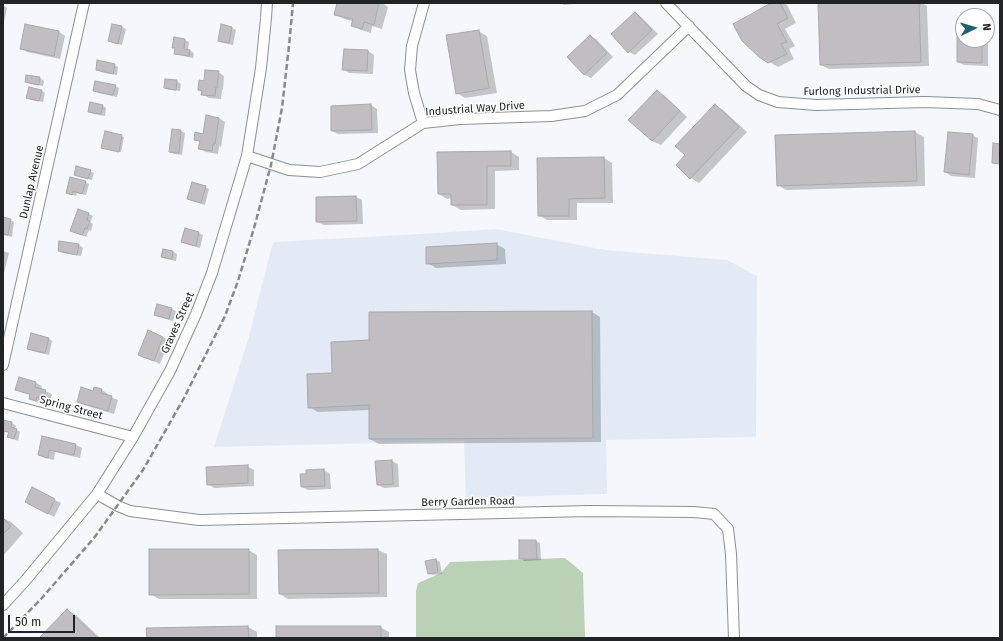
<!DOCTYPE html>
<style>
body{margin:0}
#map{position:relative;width:1003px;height:641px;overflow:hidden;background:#f5f7fc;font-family:"Fira Sans",sans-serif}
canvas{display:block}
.frame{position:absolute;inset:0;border:4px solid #222325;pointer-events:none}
.north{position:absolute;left:955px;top:8px;width:40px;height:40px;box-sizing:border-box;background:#fff;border:1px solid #a7a7a8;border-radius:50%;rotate:85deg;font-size:11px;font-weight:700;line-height:16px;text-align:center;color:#222325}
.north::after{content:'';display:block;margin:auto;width:14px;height:18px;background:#1d6073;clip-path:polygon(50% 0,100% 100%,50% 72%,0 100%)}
.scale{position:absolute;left:8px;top:615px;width:67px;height:18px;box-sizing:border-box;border:2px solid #222325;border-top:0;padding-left:5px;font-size:12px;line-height:14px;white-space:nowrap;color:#222325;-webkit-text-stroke:3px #fff;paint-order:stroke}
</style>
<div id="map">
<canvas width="1003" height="641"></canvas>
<div class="frame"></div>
<div class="north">N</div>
<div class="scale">50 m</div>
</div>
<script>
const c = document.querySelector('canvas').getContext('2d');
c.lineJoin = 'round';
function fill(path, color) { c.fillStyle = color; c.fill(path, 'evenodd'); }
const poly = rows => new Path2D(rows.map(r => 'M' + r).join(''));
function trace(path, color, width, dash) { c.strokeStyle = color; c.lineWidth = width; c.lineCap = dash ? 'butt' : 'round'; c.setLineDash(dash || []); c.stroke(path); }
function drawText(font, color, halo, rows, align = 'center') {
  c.font = font + ' "Fira Sans",sans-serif'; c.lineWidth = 3; c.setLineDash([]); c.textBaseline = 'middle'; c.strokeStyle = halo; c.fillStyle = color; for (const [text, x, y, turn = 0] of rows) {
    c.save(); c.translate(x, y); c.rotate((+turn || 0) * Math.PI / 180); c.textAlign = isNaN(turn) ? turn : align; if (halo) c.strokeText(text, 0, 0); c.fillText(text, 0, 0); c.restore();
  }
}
const built = poly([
 [496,229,605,250,727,260,757,276,756,437,606,440,607,494,466,498,464,441,214,447,248,340,273,242,419,234]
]);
const green = poly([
 [565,558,583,573,585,638,416,638,416,591,418,583,441,573,450,562]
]);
const shadow = poly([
 [338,3,382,3,388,7,382,29,372,26,371,33,361,30,352,25,353,21,344,19,335,14],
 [561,3,582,3,564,5],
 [773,3,783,3,787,5,796,23,785,29,795,46,789,49,794,59,778,67,760,56],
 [854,3,922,3,927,6,929,66,829,69,821,65],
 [3,5,7,8,3,27],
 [635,13,641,17,658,34,635,55,629,52],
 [26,25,59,32,65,36,60,59,27,52,21,48],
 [113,25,122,27,126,29,122,45,113,43,109,41],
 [222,26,232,28,236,30,233,45,223,43,219,41],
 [478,31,487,36,497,93,465,98,457,93],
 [963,32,963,40,987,40,987,36,988,36,988,66,964,65,958,62],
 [590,36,596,39,613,57,591,78,585,75,568,57],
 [175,38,185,40,189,42,188,50,194,53,193,58,179,55,175,53],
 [368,51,374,55,373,74,349,73,343,69],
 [114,65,118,67,117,75,101,72,97,70],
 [218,72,224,76,223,90,222,90,221,99,209,98,202,94,203,92,199,90,205,82],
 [27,76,40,78,44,81,43,86,30,84,26,81],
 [166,80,177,81,181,84,180,91,169,90,165,88],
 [115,86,119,88,117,97,98,93,94,90],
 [41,90,45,93,43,102,31,100,28,98],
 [657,92,665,96,687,117,661,145,652,141],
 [371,105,377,109,378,133,338,134,332,131],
 [715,105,723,110,747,132,699,183,691,178,677,165,686,155],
 [102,106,106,108,105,116,93,114,89,111],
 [207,116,219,118,225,122,221,147,219,146,218,154,206,152,200,149,201,143,195,139,203,135],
 [181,131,185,133,182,155,174,154,170,152],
 [106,132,124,137,121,152,103,148],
 [915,132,924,137,925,186,786,190,778,185,776,136],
 [972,135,978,138,975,178,951,176,945,172],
 [511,152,519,157,519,170,495,171,495,209,461,210,452,205,452,198,447,199,439,194],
 [604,158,612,163,613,203,577,203,577,220,547,220,539,215],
 [90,171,94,173,92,180,79,177,75,175],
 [85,182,89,184,86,195,77,193,76,196,68,193],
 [205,187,209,189,205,205,192,201,188,199],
 [356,197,362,200,363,224,324,225,317,222],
 [89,214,93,216,90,222,93,224,91,231,89,230,86,237,71,231],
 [3,218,10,220,14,222,12,237,3,235],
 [185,229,199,233,203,235,200,248,186,244,182,242],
 [60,242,79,245,83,248,81,256,63,253,59,251],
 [496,244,505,249,506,264,436,268,427,263],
 [163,250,173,252,177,254,176,261,166,259,162,257],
 [3,251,9,253,3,277],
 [172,309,176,311,173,321,159,317,155,315],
 [592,312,600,317,601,442,379,444,370,439,370,410,318,412,309,407,334,374,370,341],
 [148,332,163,337,169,341,160,364,139,355],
 [48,338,52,341,49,355,32,351,28,348],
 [36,383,42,386,41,389,45,391,52,394,50,401,43,399,42,404,36,402,30,398,31,395,23,393,16,389],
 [95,388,102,390,108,394,108,396,118,400,114,414,84,405,78,402,94,392],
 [3,421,12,423,16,426,15,429,20,432,18,441,9,437,10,433,5,432,4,436,3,436],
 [43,437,76,445,82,448,80,458,55,452,54,460,45,458,39,455],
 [392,461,398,464,399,487,384,488,378,485],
 [247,466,254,470,254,486,214,488,208,484],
 [324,470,330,474,331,489,308,490,302,487],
 [55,500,61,503,54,517,32,505],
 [3,518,11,522,23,533,3,556],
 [520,541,536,541,540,543,541,560,524,561,520,558],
 [248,550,257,555,257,599,159,599,150,594],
 [378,550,387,554,387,597,288,599,280,594,279,551],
 [436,560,440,562,442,574,432,575,428,573],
 [67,610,76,615,100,638,41,638],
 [248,627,257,632,257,638,148,638],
 [380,627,389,632,389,638,277,638]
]);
const building = poly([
 [337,3,379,3,374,25,364,22,362,29,351,26,353,19,334,15,337,3],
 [771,3,780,3,788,18,777,24,787,42,781,44,787,54,768,63,759,57,742,41,733,24,771,3],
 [818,3,919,3,921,62,820,65,818,3],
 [635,12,652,30,628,53,611,34,635,12],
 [25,24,59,31,54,56,20,49,25,24],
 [112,24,122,26,118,44,108,41,112,24],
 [221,24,232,27,229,43,218,41,221,24],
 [479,30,489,88,456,94,446,35,479,30],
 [957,31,963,31,963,40,982,40,982,63,957,62,957,31],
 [590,35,607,53,584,75,567,57,590,35],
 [174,37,185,39,184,49,190,50,189,56,174,54,175,48,172,48,174,37],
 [344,49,368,50,367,71,342,70,344,49],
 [97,60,115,64,113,74,96,70,97,60],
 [205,70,219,71,217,88,216,87,215,96,201,95,202,91,198,90,199,80,204,81,205,70],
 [26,75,40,77,39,85,25,82,26,75],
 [165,79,177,80,176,90,164,88,165,79],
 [95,81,116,85,113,95,93,91,95,81],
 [29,87,42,90,39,101,26,98,29,87],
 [657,90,680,111,652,141,628,120,657,90],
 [90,102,103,105,101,114,88,112,90,102],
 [371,104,372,130,331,131,331,106,371,104],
 [715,104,739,127,690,179,676,165,685,155,675,146,715,104],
 [206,115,219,118,215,144,213,144,212,151,198,149,200,141,194,140,195,132,203,134,206,115],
 [172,129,181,130,179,153,169,152,172,129],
 [105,131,122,135,119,152,101,148,105,131],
 [915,131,917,181,777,186,775,135,915,131],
 [948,132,973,134,969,175,944,172,948,132],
 [993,143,1000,144,1000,164,992,163,993,143],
 [511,151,511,166,487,166,487,205,451,205,451,194,438,194,437,152,511,151],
 [604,157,605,198,569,199,569,216,538,216,537,158,604,157],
 [76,166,91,170,88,179,74,175,76,166],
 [70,177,86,181,82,194,73,191,72,195,66,193,70,177],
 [192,182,206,186,201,203,187,199,192,182],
 [356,196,357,221,316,222,316,197,356,196],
 [78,209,89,213,87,220,90,221,87,229,85,228,82,235,70,231,78,209],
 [3,217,11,219,8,235,3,234,3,217],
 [185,228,199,232,196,246,181,242,185,228],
 [59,241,79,244,77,255,58,251,59,241],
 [497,243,497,260,426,264,426,247,497,243],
 [163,249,173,251,172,259,161,257,163,249],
 [157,304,172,308,169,319,154,315,157,304],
 [592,311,593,438,369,439,369,405,308,408,307,374,332,373,331,342,369,340,369,312,592,311],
 [148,330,163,337,154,361,138,355,148,330],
 [31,333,49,338,45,353,27,349,31,333],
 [19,377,36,382,35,387,46,390,43,399,37,397,36,401,29,399,30,394,15,390,19,377],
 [81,387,93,391,94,387,102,389,101,393,112,396,108,411,77,402,81,387],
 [3,420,12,422,11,427,17,429,14,439,7,437,9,432,3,431,3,420],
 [42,436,76,444,74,455,49,450,48,458,38,455,42,436],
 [392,460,393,484,377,485,375,461,392,460],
 [248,465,248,483,207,485,206,467,248,465],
 [324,469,325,486,301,487,300,474,306,474,306,470,324,469],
 [32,487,55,499,48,514,25,502,32,487],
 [3,518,11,526,3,534,3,518],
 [519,540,536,540,537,559,519,559,519,540],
 [149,549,249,549,249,594,149,595,149,549],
 [378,549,379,593,279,594,278,550,378,549],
 [436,559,438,572,428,574,425,561,436,559],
 [67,609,97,638,39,638,67,609],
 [248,626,249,638,147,638,146,628,248,626],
 [276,626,381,626,381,638,276,638,276,626]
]);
const minor = poly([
 [666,3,746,86,759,95,778,102,816,105,925,102,978,104,1000,110],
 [423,123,414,93,410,70,412,46,424,3],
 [247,156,289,170,320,172,358,164,423,123,460,119,551,116,585,111,617,95,689,26],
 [3,365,84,3],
 [3,403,133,437],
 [97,494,118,506,130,511,199,520,590,511,694,512,714,514,728,529,731,554,734,638],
 [3,605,25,581,97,494,133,437,170,371,196,314,212,273,247,156,261,68,266,18,267,3]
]);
const rail = poly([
 [3,638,41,599,94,538,143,470,184,398,225,316,238,281,254,228,271,165,282,108,289,46,293,3]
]);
const streetNames = [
 ["Furlong Industrial Drive",862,91,-1],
 ["Industrial Way Drive",475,109,-4],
 ["Dunlap Avenue",32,182,-77],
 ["Graves Street",178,323,-66],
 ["Spring Street",71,408,15],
 ["Berry Garden Road",468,502,-1]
];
fill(built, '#e3eaf5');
fill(green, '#bbd1b6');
fill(shadow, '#0003');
fill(building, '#c0bec3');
trace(building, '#a9a8ac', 1);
trace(minor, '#8c8f93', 12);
trace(minor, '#fff', 10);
trace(rail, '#87898c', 2.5, [6, 3]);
drawText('11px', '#222325', '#fff', streetNames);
</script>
